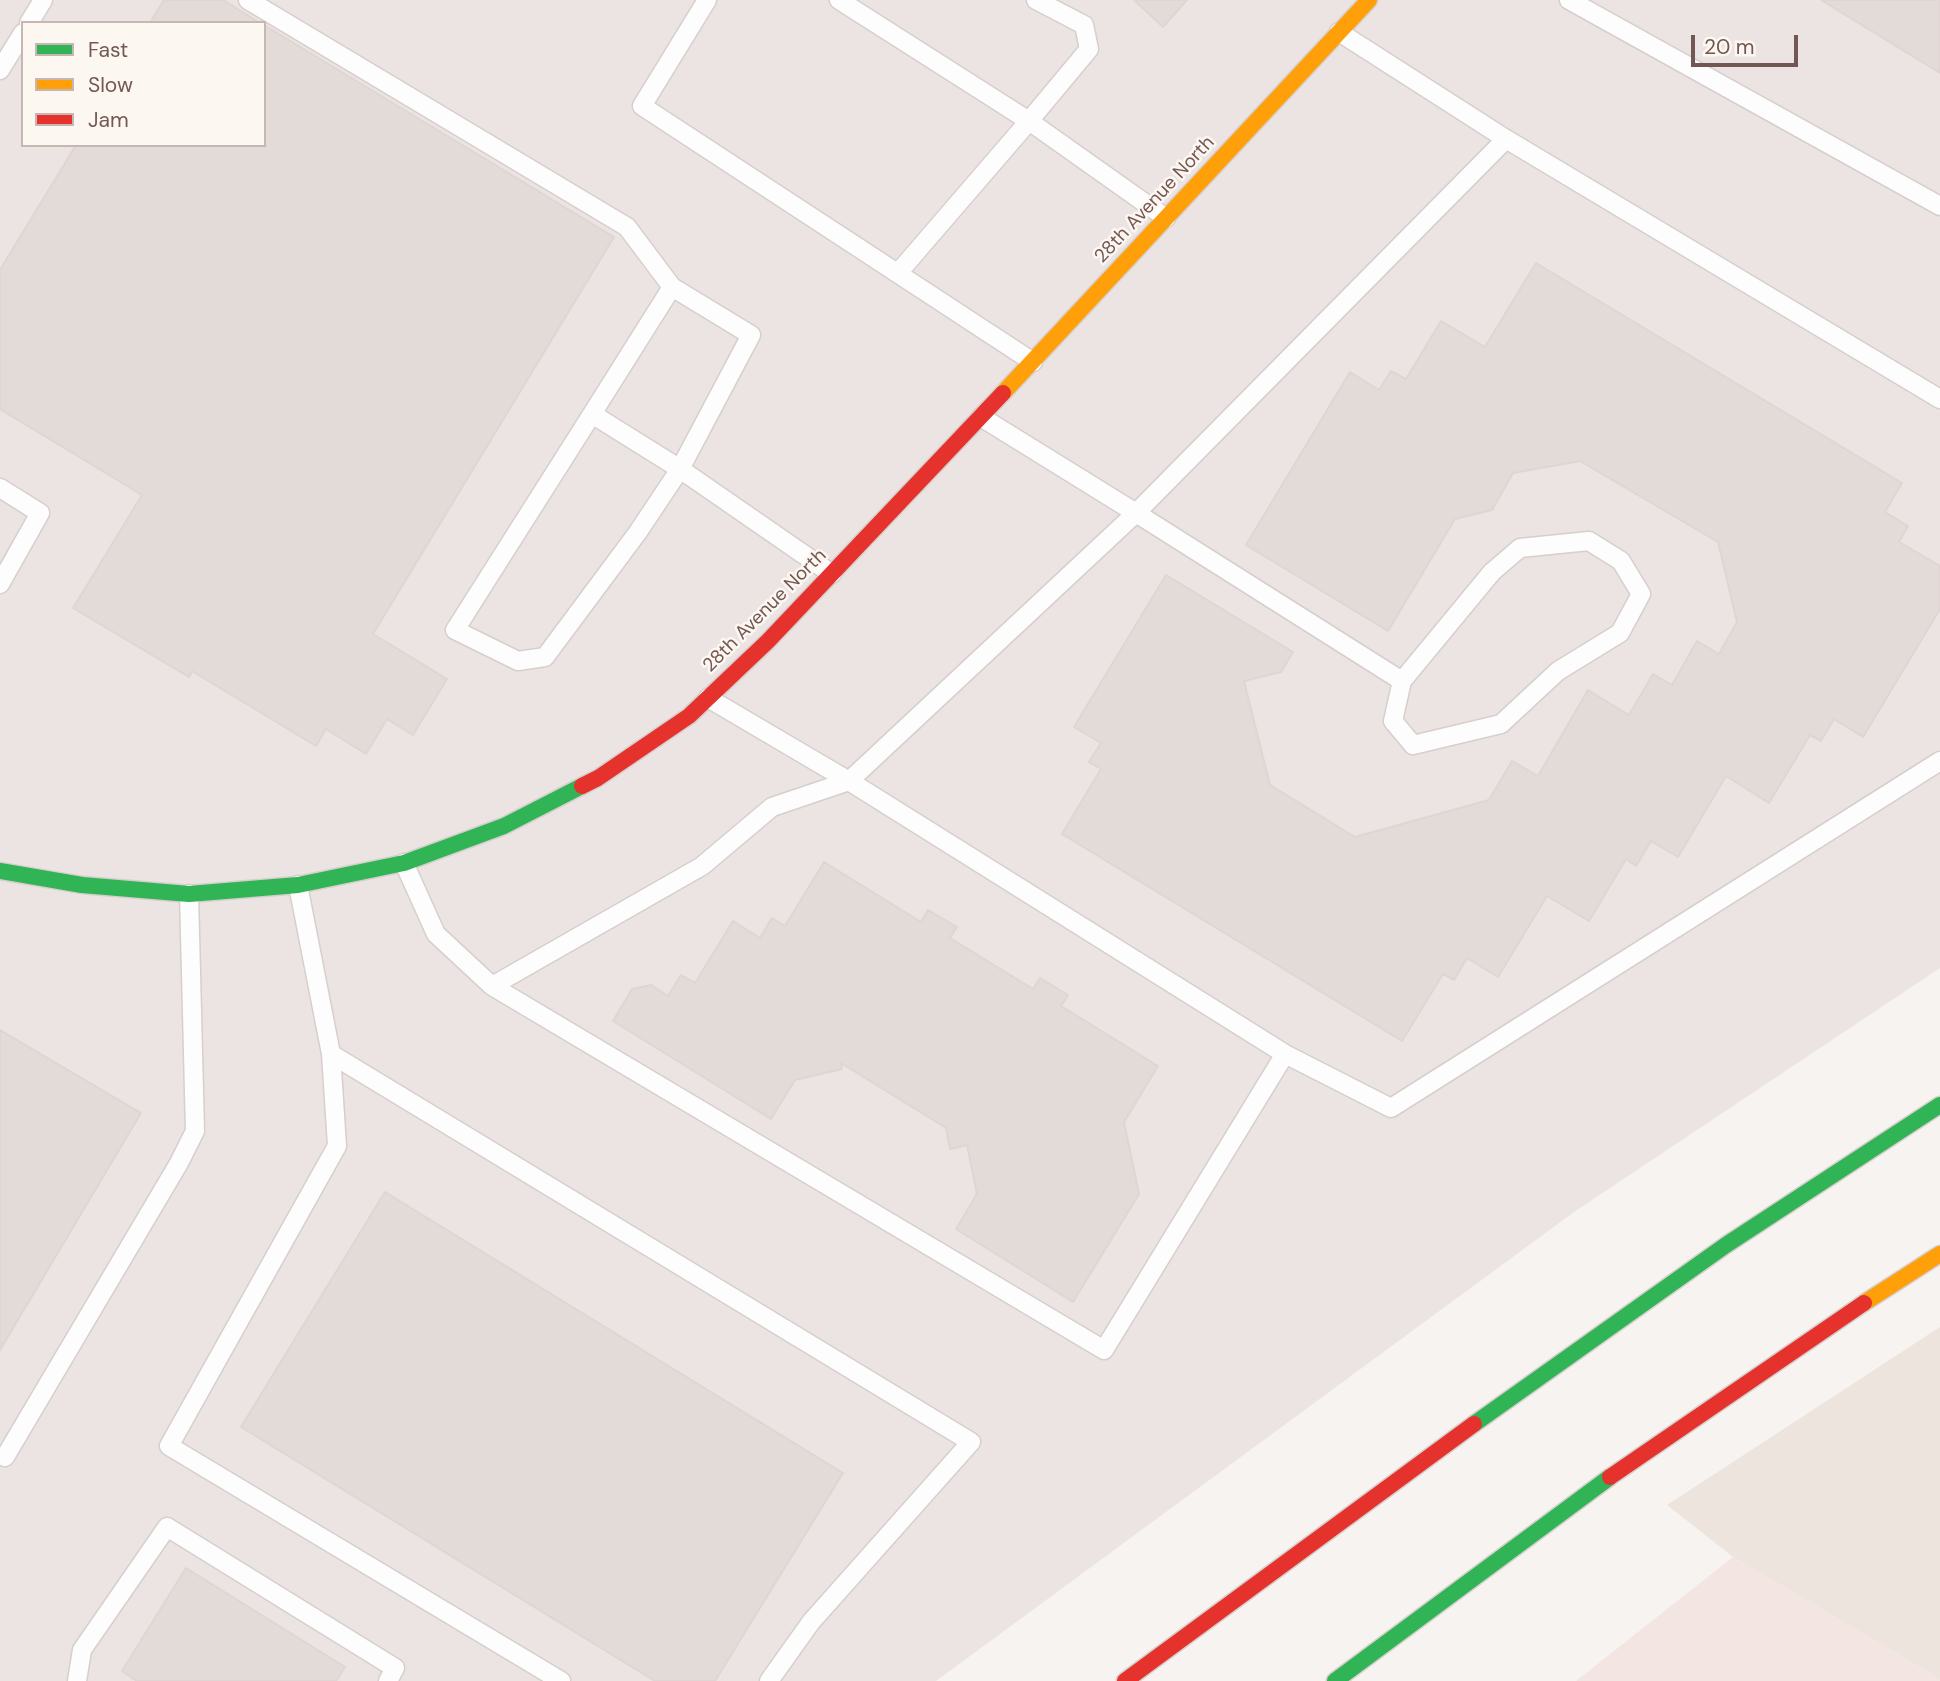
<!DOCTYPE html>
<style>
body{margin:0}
#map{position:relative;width:1940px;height:1681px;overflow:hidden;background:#f6f3f0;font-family:"DM Sans",sans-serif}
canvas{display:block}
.legend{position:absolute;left:21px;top:21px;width:245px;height:126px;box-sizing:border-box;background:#fdf7f2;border:2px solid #c6b7b2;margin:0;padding:9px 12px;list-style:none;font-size:21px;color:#735752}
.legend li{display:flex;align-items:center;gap:14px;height:35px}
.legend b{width:35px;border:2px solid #c6b7b2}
.scale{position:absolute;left:1691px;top:35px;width:107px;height:32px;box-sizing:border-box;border:4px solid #735752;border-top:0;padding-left:9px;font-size:21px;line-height:24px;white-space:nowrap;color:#735752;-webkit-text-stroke:5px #fdf7f2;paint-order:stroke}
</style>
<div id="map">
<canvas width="1940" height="1681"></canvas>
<ul class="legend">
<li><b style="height:9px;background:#30b455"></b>Fast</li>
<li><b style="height:9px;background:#ff9f0a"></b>Slow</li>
<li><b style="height:9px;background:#e5322d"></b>Jam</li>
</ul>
<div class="scale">20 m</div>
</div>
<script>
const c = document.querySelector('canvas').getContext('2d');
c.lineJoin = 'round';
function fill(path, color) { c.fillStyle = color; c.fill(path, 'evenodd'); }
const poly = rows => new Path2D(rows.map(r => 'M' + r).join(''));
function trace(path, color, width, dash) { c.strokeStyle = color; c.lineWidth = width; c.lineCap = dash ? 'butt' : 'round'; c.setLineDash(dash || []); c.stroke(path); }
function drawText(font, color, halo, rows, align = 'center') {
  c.font = font + ' "DM Sans",sans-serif'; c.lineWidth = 5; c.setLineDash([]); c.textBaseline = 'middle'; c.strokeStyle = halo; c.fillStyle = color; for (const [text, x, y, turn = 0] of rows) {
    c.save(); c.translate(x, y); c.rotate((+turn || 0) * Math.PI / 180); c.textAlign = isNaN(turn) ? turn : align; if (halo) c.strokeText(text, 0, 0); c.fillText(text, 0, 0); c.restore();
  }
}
const residential = poly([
 [1940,1327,1940,1679,1733,1557,1667,1505]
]);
const commercial = poly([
 [1733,1557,1940,1679,1940,1681,1576,1681]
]);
const industrial = poly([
 [0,0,1940,0,1940,968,1574,1212,936,1681,0,1681],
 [23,23,264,23,264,145,23,145]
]);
const building = poly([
 [164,0,223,0,260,23,150,23,164,0],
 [1134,0,1187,0,1163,27,1134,0],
 [1821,0,1940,0,1940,73,1821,0],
 [264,25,614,237,373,634,447,679,413,735,387,719,366,754,326,729,316,746,192,671,189,677,73,608,142,495,0,409,0,270,76,145,264,145,264,25],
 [1536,263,1902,483,1885,512,1908,526,1899,542,1940,566,1940,609,1863,737,1834,719,1821,741,1810,735,1769,803,1726,776,1678,857,1651,841,1636,866,1626,859,1589,921,1547,896,1498,977,1467,958,1454,980,1443,974,1402,1041,1062,834,1101,769,1089,762,1101,743,1074,727,1166,575,1293,652,1281,672,1244,681,1270,785,1355,837,1489,800,1512,761,1538,776,1588,690,1629,715,1653,674,1672,685,1697,641,1719,654,1737,622,1718,542,1580,461,1513,473,1492,510,1455,519,1388,631,1246,545,1350,372,1379,390,1391,371,1406,379,1441,321,1485,347,1536,263],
 [824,862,921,922,928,910,957,927,950,938,1033,989,1040,978,1068,995,1061,1006,1158,1066,1124,1122,1139,1194,1073,1302,956,1229,977,1194,967,1145,950,1149,946,1128,841,1063,842,1069,795,1080,771,1119,613,1021,632,989,651,985,668,996,681,975,695,983,733,921,760,938,772,918,785,926,824,862],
 [0,1030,141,1113,0,1350,0,1030],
 [385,1192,843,1473,715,1681,655,1681,241,1427,385,1192],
 [186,1568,345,1667,336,1681,137,1681,122,1671,186,1568]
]);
const lane = poly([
 [248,0,627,227,672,287,751,335,680,469,832,574],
 [707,0,642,106,1033,362],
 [839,0,1029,121,1089,49,1084,25,1036,0],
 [1569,0,1940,206],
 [29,23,43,0],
 [1339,32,1506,139,1940,399],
 [0,70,23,33],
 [898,273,1029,121,1166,218],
 [592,414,680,469,638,532,545,657,518,661,455,630,592,414,672,287],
 [981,417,1136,513,1506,139],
 [0,488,40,513,0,584],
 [708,698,849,781,1285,1054,1391,1108,1940,761],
 [404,863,436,934,492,986,1104,1350,1285,1054],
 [298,885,331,1054,971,1442,811,1622,769,1681],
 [492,986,702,866,772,807,849,781,1136,513,1402,681,1492,572,1520,548,1589,541,1621,561,1641,594,1620,633,1558,671,1501,724,1413,745,1393,721,1402,681],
 [331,1054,337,1146,169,1446,561,1681],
 [5,1457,179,1163,195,1131,189,894],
 [77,1681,82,1650,167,1527,395,1668,388,1681]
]);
const fast = poly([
 [0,871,82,885,189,894,298,885,404,863,504,826,582,786],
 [1474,1424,1726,1245,1940,1105],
 [1335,1681,1610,1477]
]);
const slow = poly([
 [1003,393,1369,0],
 [1864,1303,1940,1254]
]);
const jam = poly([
 [582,786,598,778,689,716,768,641,1003,393],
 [1610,1477,1864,1303],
 [1125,1681,1474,1424]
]);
const streetNames = [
 ["28th Avenue North",1155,200,-47],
 ["28th Avenue North",765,611,-45]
];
fill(residential, '#eee4de');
fill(commercial, '#f3e5e2');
fill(industrial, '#ebe4e2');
fill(building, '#e3dbd7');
trace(building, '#dfd6d3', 2);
trace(lane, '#d6cfcc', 21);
trace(fast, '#d6cfcc', 19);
trace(slow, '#d6cfcc', 19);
trace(jam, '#d6cfcc', 19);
trace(lane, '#fefdfd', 18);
trace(fast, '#30b455', 16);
trace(slow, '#ff9f0a', 16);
trace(jam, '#e5322d', 16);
drawText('19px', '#735752', '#fdf7f2', streetNames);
</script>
